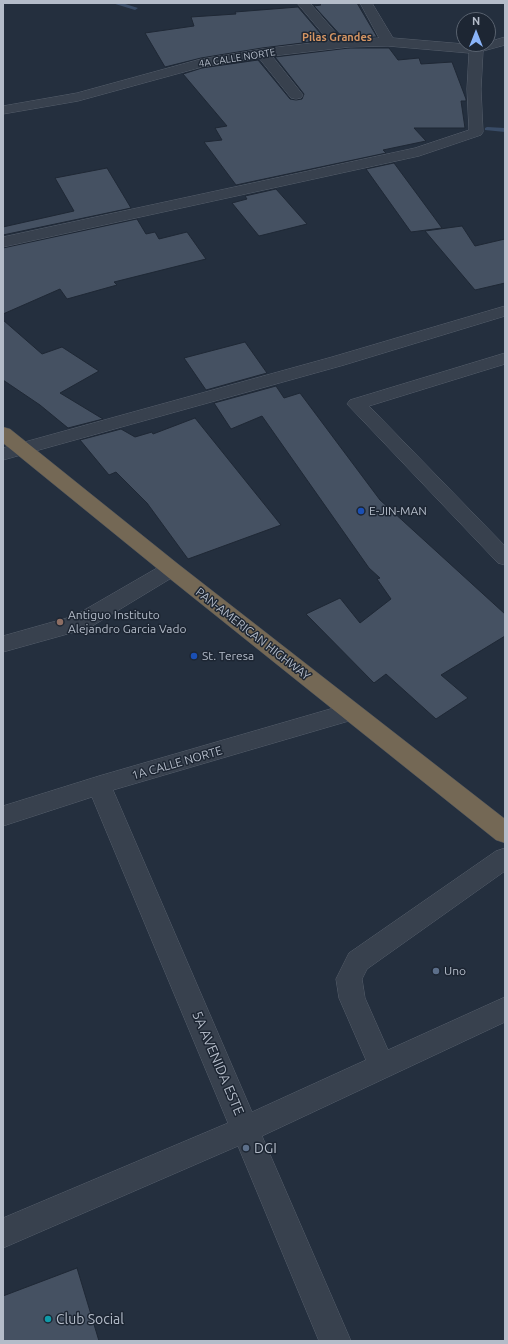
<!DOCTYPE html>
<style>
body{margin:0}
#map{position:relative;width:508px;height:1344px;overflow:hidden;background:#242f3e;font-family:Ubuntu,sans-serif}
canvas{display:block}
.frame{position:absolute;inset:0;border:4px solid #b4bcc9;pointer-events:none}
.north{position:absolute;left:456px;top:12px;width:40px;height:40px;box-sizing:border-box;background:#1d2633;border:1px solid #59626f;border-radius:50%;rotate:0deg;font-size:11px;font-weight:700;line-height:16px;text-align:center;color:#b4bcc9}
.north::after{content:'';display:block;margin:auto;width:14px;height:18px;background:#8ab4f8;clip-path:polygon(50% 0,100% 100%,50% 72%,0 100%)}
</style>
<div id="map">
<canvas width="508" height="1344"></canvas>
<div class="frame"></div>
<div class="north">N</div>
</div>
<script>
const c = document.querySelector('canvas').getContext('2d');
c.lineJoin = 'round';
const poly = rows => new Path2D(rows.map(r => 'M' + r).join(''));
function fill(path, color) { c.fillStyle = color; c.fill(path, 'evenodd'); }
function trace(path, color, width, dash) { c.strokeStyle = color; c.lineWidth = width; c.lineCap = dash ? 'butt' : 'round'; c.setLineDash(dash || []); c.stroke(path); }
function drawText(font, color, halo, rows, align = 'center') {
  c.font = font + ' Ubuntu,sans-serif'; c.lineWidth = 3; c.setLineDash([]); c.textBaseline = 'middle'; c.strokeStyle = halo; c.fillStyle = color; for (const [text, x, y, turn = 0] of rows) {
    c.save(); c.translate(x, y); c.rotate((+turn || 0) * Math.PI / 180); c.textAlign = isNaN(turn) ? turn : align; if (halo) c.strokeText(text, 0, 0); c.fillText(text, 0, 0); c.restore();
  }
}
const stream = poly([
 [112,3,122,3,138,8,135,10,112,3],
 [487,127,505,128,505,132,485,130,485,128,487,127]
]);
const building = poly([
 [319,3,357,3,377,37,343,38,314,6,321,5,319,3],
 [298,7,326,40,262,48,201,58,165,67,145,33,194,26,191,17,236,14,235,12,298,7],
 [349,48,389,48,398,60,419,58,421,64,452,62,466,99,466,101,461,101,465,128,414,128,426,141,383,150,386,153,236,185,204,142,222,140,215,128,227,126,183,74,202,68,258,60,290,99,296,100,302,99,304,94,275,57,349,48],
 [394,163,442,228,411,232,366,169,394,163],
 [107,168,131,208,3,235,3,227,74,211,55,178,107,168],
 [276,189,307,224,259,236,232,203,247,199,245,196,276,189],
 [137,219,146,234,155,232,159,239,187,232,206,259,114,282,117,285,67,299,60,289,3,314,3,248,137,219],
 [462,226,475,246,505,239,505,283,475,290,425,231,462,226],
 [3,320,42,354,62,347,99,371,60,393,103,419,68,428,40,405,3,380,3,320],
 [245,342,267,373,206,390,184,358,245,342],
 [276,386,284,398,300,393,380,500,505,614,505,636,441,675,468,698,436,719,386,674,374,683,306,614,340,598,360,623,391,599,377,579,380,578,369,568,262,416,231,429,214,403,276,386],
 [195,418,281,525,188,559,147,503,116,472,109,475,80,440,121,429,135,437,152,432,153,434,195,418],
 [77,1268,99,1341,3,1341,3,1296,77,1268]
]);
const minor = poly([
 [297,3,310,3,342,40,379,38,360,3,372,3,393,38,476,45,488,44,488,42,505,37,505,45,483,51,481,89,483,132,481,135,419,156,3,247,3,237,415,148,469,130,467,89,469,53,388,46,349,47,272,56,303,95,301,98,296,99,291,98,259,58,202,67,78,101,3,114,3,106,77,93,201,59,262,49,329,41,297,3],
 [505,306,505,316,344,365,3,460,3,448,332,357,505,306],
 [505,353,505,364,369,406,505,546,505,565,498,563,347,404,350,400,505,353],
 [171,562,178,564,181,569,178,574,89,628,3,652,3,636,74,616,164,564,171,562],
 [351,703,359,706,362,712,359,718,113,790,252,1112,366,1060,339,998,336,979,349,953,496,851,505,848,505,871,367,969,362,979,365,998,388,1050,505,997,505,1022,262,1136,351,1341,319,1341,238,1146,3,1248,3,1218,228,1123,92,797,3,826,3,806,99,776,351,703]
]);
const highway = poly([
 [3,427,10,429,178,564,505,819,505,843,496,840,164,574,3,443,3,427]
]);
const markers = [
 [361,511,4,"#1a4fb4"],
 [60,622,4,"#8d6e63"],
 [194,656,4,"#1a4fb4"],
 [436,971,4,"#5c6f8a"],
 [246,1148,4,"#5c6f8a"],
 [48,1319,4,"#0f9aa8"]
];
const farStreetnames = [
 ["4A CALLE NORTE",237,58,-9]
];
const farNeighbourhoodnames = [
 ["Pilas Grandes",337,37]
];
const poiNames = [
 ["E-JIN-MAN",369,511],
 ["Antiguo Instituto",68,615],
 ["Alejandro Garcia Vado",68,629],
 ["St. Teresa",202,656],
 ["Uno",444,971]
];
const streetNames = [
 ["PAN-AMERICAN HIGHWAY",253,634,38],
 ["1A CALLE NORTE",177,763,-16]
];
const nearStreetnames = [
 ["5A AVENIDA ESTE",218,1063,67]
];
const nearPoinames = [
 ["DGI",254,1148],
 ["Club Social",56,1319]
];
fill(stream, '#394c67');
fill(building, '#455162');
trace(building, '#1f2835', 1);
trace(minor, '#565f6c', 1);
trace(highway, '#434c59', 1);
fill(minor, '#38414e');
fill(highway, '#746855');
for (const [x, y, r, color] of markers) { const dot = new Path2D(); dot.arc(x, y, r, 0, 2 * Math.PI); c.fillStyle = color; c.fill(dot); trace(dot, '#1d2633', 1.5); }
drawText('10px', '#b4bcc9', '#1d2633', farStreetnames);
drawText('bold 11px', '#d59563', '#1d2633', farNeighbourhoodnames);
drawText('12px', '#b4bcc9', '#1d2633', poiNames, 'left');
drawText('12px', '#b4bcc9', '#1d2633', streetNames);
drawText('14px', '#b4bcc9', '#1d2633', nearStreetnames);
drawText('14px', '#b4bcc9', '#1d2633', nearPoinames, 'left');
</script>
